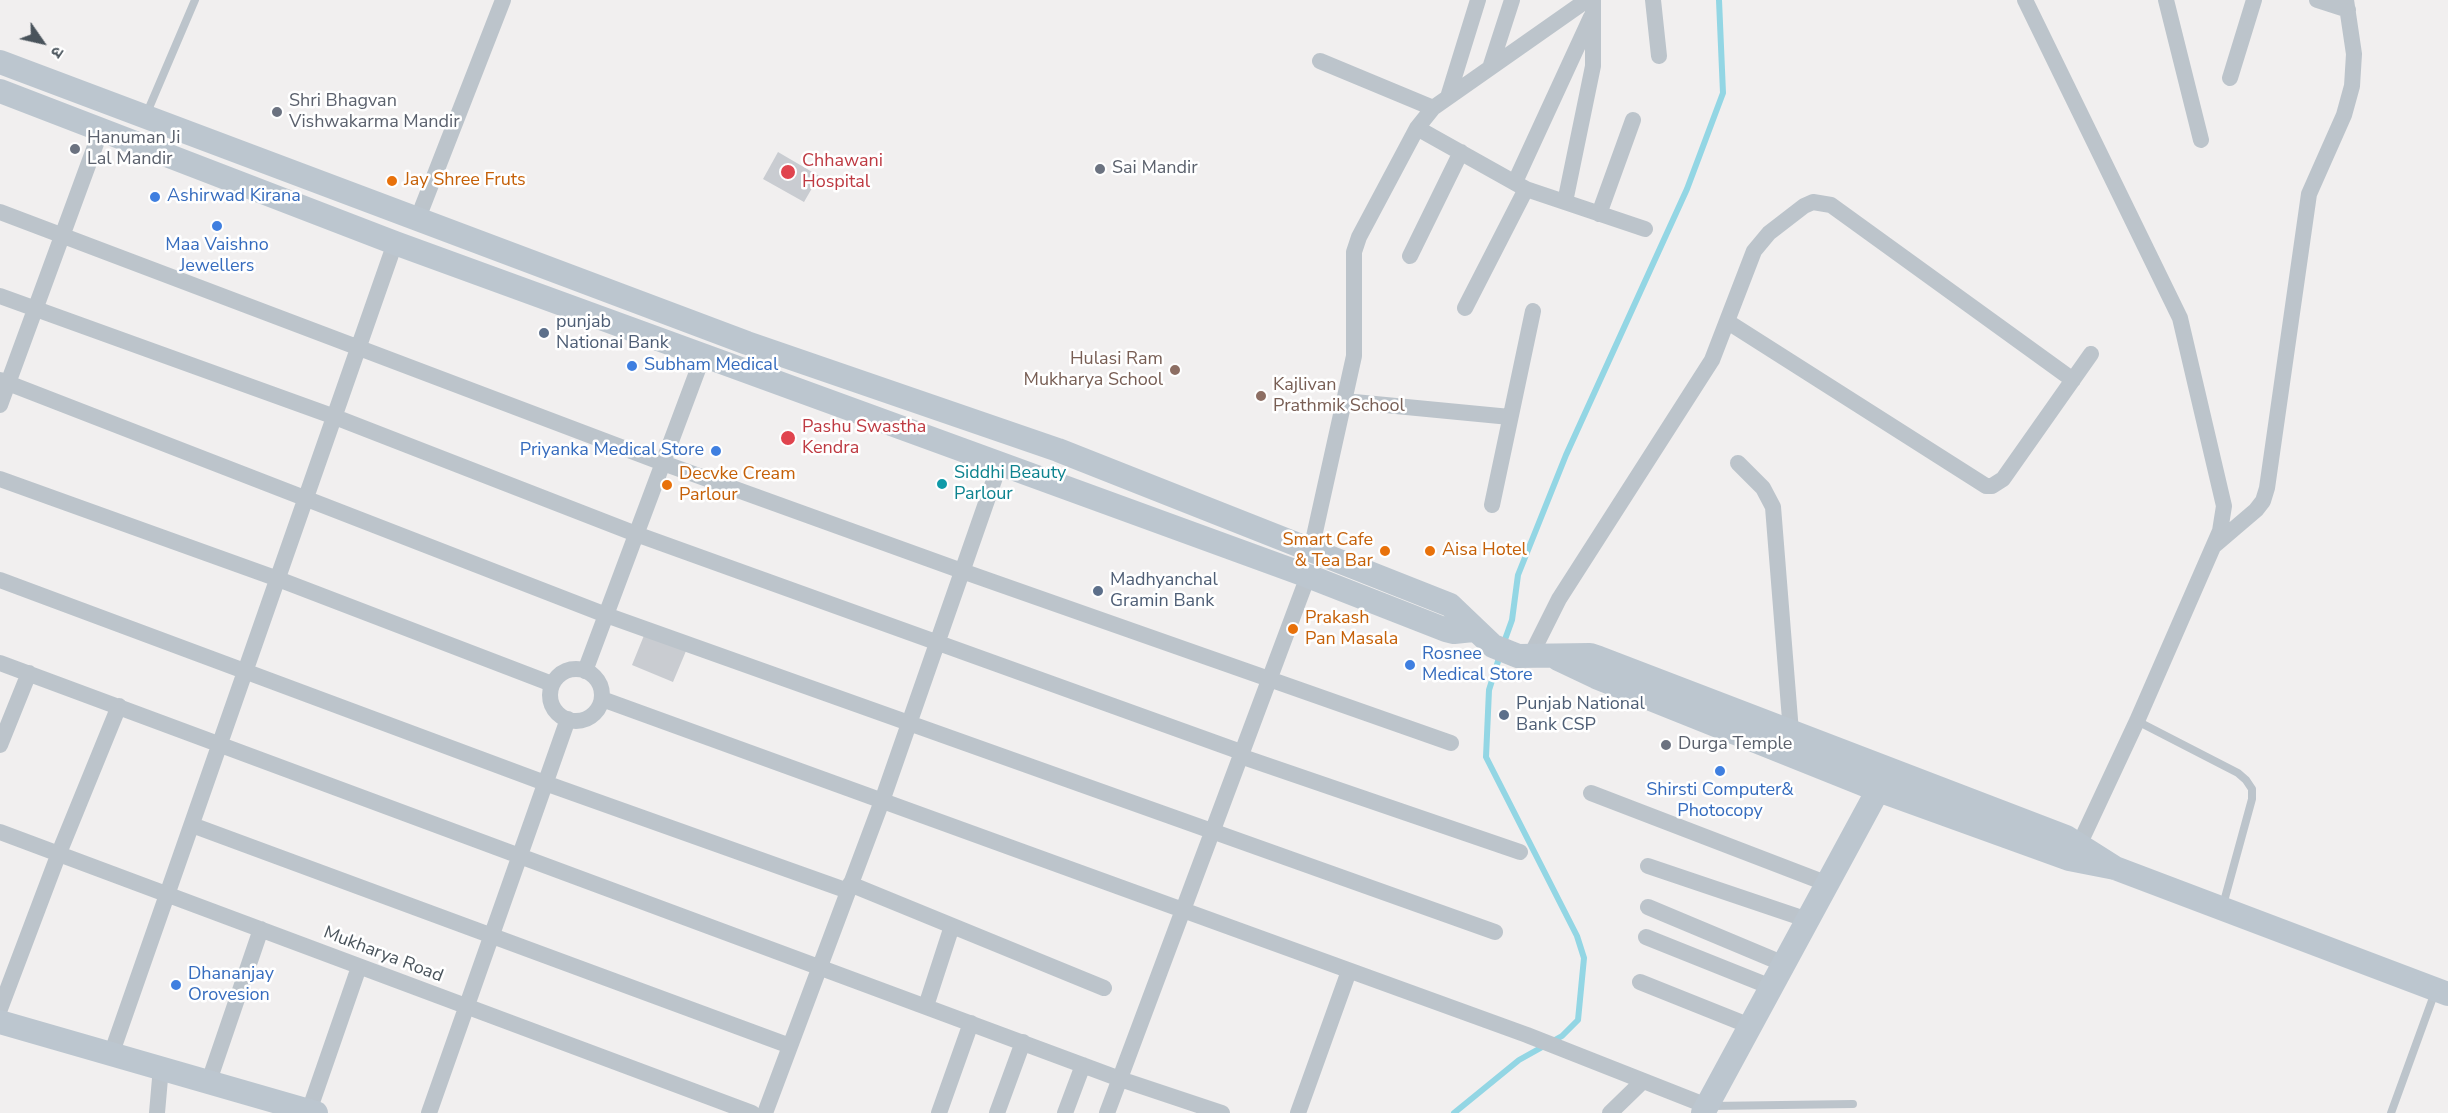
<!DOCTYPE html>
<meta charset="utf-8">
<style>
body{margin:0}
#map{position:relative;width:2448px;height:1113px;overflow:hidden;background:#f1efef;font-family:"Nunito Sans","Noto Sans Devanagari",sans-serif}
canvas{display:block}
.north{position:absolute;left:12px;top:12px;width:60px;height:60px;-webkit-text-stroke:4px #fff;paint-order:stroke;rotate:124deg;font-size:16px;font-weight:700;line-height:24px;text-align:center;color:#49535b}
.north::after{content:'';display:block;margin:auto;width:21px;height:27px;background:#49535b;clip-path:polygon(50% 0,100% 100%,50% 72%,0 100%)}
</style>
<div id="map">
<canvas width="2448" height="1113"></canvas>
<div class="north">उ</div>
</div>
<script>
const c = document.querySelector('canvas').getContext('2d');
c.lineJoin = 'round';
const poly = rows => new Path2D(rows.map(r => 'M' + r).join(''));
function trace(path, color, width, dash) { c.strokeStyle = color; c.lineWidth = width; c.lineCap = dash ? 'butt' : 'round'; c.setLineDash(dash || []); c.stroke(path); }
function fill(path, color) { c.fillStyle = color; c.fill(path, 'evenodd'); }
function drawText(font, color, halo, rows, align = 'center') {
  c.font = font + ' "Nunito Sans",sans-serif'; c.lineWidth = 5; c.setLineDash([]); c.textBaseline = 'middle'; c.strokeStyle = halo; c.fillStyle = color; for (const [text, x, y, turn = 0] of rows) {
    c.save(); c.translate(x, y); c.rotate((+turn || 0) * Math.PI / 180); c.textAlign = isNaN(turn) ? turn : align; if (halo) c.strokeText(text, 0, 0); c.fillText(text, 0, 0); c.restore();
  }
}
const stream = poly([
 [1503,645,1512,620,1518,575,1566,455,1687,189,1723,93,1719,0],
 [1454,1113,1519,1060,1562,1036,1578,1020,1584,958,1577,936,1486,757,1489,690,1500,655]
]);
const building = poly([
 [778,152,819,176,804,202,763,179],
 [645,633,686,651,673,682,632,665]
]);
const lane = poly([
 [146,115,195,0],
 [2137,721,2238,773,2246,780,2252,789,2252,799,2223,905],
 [1710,1106,1853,1104],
 [2391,1113,2435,992]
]);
const street = poly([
 [1653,0,1659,56],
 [2025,0,2180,318,2224,506,2220,531,2137,721,2079,845],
 [2166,0,2201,140],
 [2317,0,2348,10],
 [1320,61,1433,108],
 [1490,68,1512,0],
 [2230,78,2254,0],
 [1448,97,1478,0],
 [1417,128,1526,189,1645,229],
 [1515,182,1591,17],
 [1565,202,1593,66,1593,0],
 [0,212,663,463,962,571,1451,743],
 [1599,214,1633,120],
 [418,218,503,0],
 [1410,256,1461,152],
 [0,296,335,417,636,534,1241,752],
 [1465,308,1526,189],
 [1728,322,1986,486,1992,486,2003,479,2091,354],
 [0,380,606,615,1495,932],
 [1344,401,1510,417],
 [0,405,101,130],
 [1738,463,1763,488,1773,507,1791,732],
 [0,479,278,579,552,684],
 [1492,505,1533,311],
 [2215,545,2256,510,2263,501,2267,488,2309,194,2344,115,2352,86,2354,54,2346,0],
 [1311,550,1354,356,1354,252,1359,237,1417,128,1433,108,1587,0],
 [0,580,545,783,848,891],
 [1531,655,1559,599,1712,360,1754,251,1769,233,1804,206,1813,202,1831,205,2073,380],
 [0,663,1120,1079,1222,1113],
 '550 695a26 26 0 1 1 52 0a26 26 0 1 1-52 0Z',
 [585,671,703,356],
 [602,699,1527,1035,1707,1106],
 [0,745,29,673],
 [1240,756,1520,852],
 [1591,793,1828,884],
 [192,825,790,1046],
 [0,832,752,1113],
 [1648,866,1808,920],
 [850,884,1104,988],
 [1648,907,1784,964],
 [1646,937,1771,987],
 [1640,982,1750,1026],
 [926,1006,952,926],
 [0,1009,59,853,119,706],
 [112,1052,395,243],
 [209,1081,261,929],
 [309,1111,359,967],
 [157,1113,161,1067],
 [429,1113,568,719],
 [765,1113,882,801,1000,463],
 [939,1113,971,1023],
 [997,1113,1023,1042],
 [1065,1113,1083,1065],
 [1107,1113,1308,576],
 [1298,1113,1349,971],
 [1610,1113,1643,1081]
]);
const secondary = poly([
 [0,62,747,343,1058,450,1450,605,1493,646,1518,656,1590,655,1599,658,2066,837,2115,868],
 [0,91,395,243,1308,576,1446,630,1454,632,1473,630],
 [1558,659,1596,677,1878,790,2069,859,2115,868,2448,994],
 [0,1022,316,1113],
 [1703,1113,1878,790]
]);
const markers = [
 [277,112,6,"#6b7280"],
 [75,149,6,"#6b7280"],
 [1100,169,6,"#6b7280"],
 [788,172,8,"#e0444e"],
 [392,181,6,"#e8710a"],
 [155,197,6,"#3f7fe0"],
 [217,226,6,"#3f7fe0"],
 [544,333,6,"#5c6f8a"],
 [632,366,6,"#3f7fe0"],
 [1175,370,6,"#8d6e63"],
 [1261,396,6,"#8d6e63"],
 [788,438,8,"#e0444e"],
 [716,451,6,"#3f7fe0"],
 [942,484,6,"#0f9aa8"],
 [667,485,6,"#e8710a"],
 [1385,551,6,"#e8710a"],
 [1430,551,6,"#e8710a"],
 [1098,591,6,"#5c6f8a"],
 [1293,629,6,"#e8710a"],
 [1410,665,6,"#3f7fe0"],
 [1504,715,6,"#5c6f8a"],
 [1666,745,6,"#6b7280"],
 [1720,771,6,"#3f7fe0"],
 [176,985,6,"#3f7fe0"]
];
const worshipNames = [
 ["Shri Bhagvan",289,102],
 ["Vishwakarma Mandir",289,123],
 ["Hanuman Ji",87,139],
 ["Lal Mandir",87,160],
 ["Sai Mandir",1112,169],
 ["Durga Temple",1678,745]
];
const healthNames = [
 ["Chhawani",802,162],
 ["Hospital",802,183],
 ["Pashu Swastha",802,428],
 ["Kendra",802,449]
];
const foodNames = [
 ["Jay Shree Fruts",404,181],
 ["Decvke Cream",679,475],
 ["Parlour",679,496],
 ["Smart Cafe",1373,541,"right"],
 ["& Tea Bar",1373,562,"right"],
 ["Aisa Hotel",1442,551],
 ["Prakash",1305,619],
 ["Pan Masala",1305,640]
];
const shopNames = [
 ["Ashirwad Kirana",167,197],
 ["Maa Vaishno",217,246,"center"],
 ["Jewellers",217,267,"center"],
 ["Subham Medical",644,366],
 ["Priyanka Medical Store",704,451,"right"],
 ["Rosnee",1422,655],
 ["Medical Store",1422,676],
 ["Shirsti Computer&",1720,791,"center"],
 ["Photocopy",1720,812,"center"],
 ["Dhananjay",188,975],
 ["Orovesion",188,996]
];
const serviceNames = [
 ["punjab",556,323],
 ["Nationai Bank",556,344],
 ["Madhyanchal",1110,581],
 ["Gramin Bank",1110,602],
 ["Punjab National",1516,705],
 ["Bank CSP",1516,726]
];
const educationNames = [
 ["Hulasi Ram",1163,360],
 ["Mukharya School",1163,381],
 ["Kajlivan",1273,386,"left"],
 ["Prathmik School",1273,407,"left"]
];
const cultureNames = [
 ["Siddhi Beauty",954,474],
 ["Parlour",954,495]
];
const streetNames = [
 ["Mukharya Road",383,955,21]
];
trace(stream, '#93d6e4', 6);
fill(building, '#c9ccd1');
trace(lane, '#bcc4cb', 8);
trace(street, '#bcc4cb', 16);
trace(secondary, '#bcc6cf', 24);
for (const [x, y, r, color] of markers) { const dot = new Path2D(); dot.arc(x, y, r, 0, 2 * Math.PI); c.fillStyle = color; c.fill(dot); trace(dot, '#fff', 2); }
drawText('18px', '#5b616d', '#fff', worshipNames, 'left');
drawText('18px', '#be3a42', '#fff', healthNames, 'left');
drawText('18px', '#c56008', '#fff', foodNames, 'left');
drawText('18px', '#366cbe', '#fff', shopNames, 'left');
drawText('18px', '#4e5e75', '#fff', serviceNames, 'left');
drawText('18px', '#785e54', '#fff', educationNames, 'right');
drawText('18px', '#0d838f', '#fff', cultureNames, 'left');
drawText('18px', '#49535b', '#fff', streetNames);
</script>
